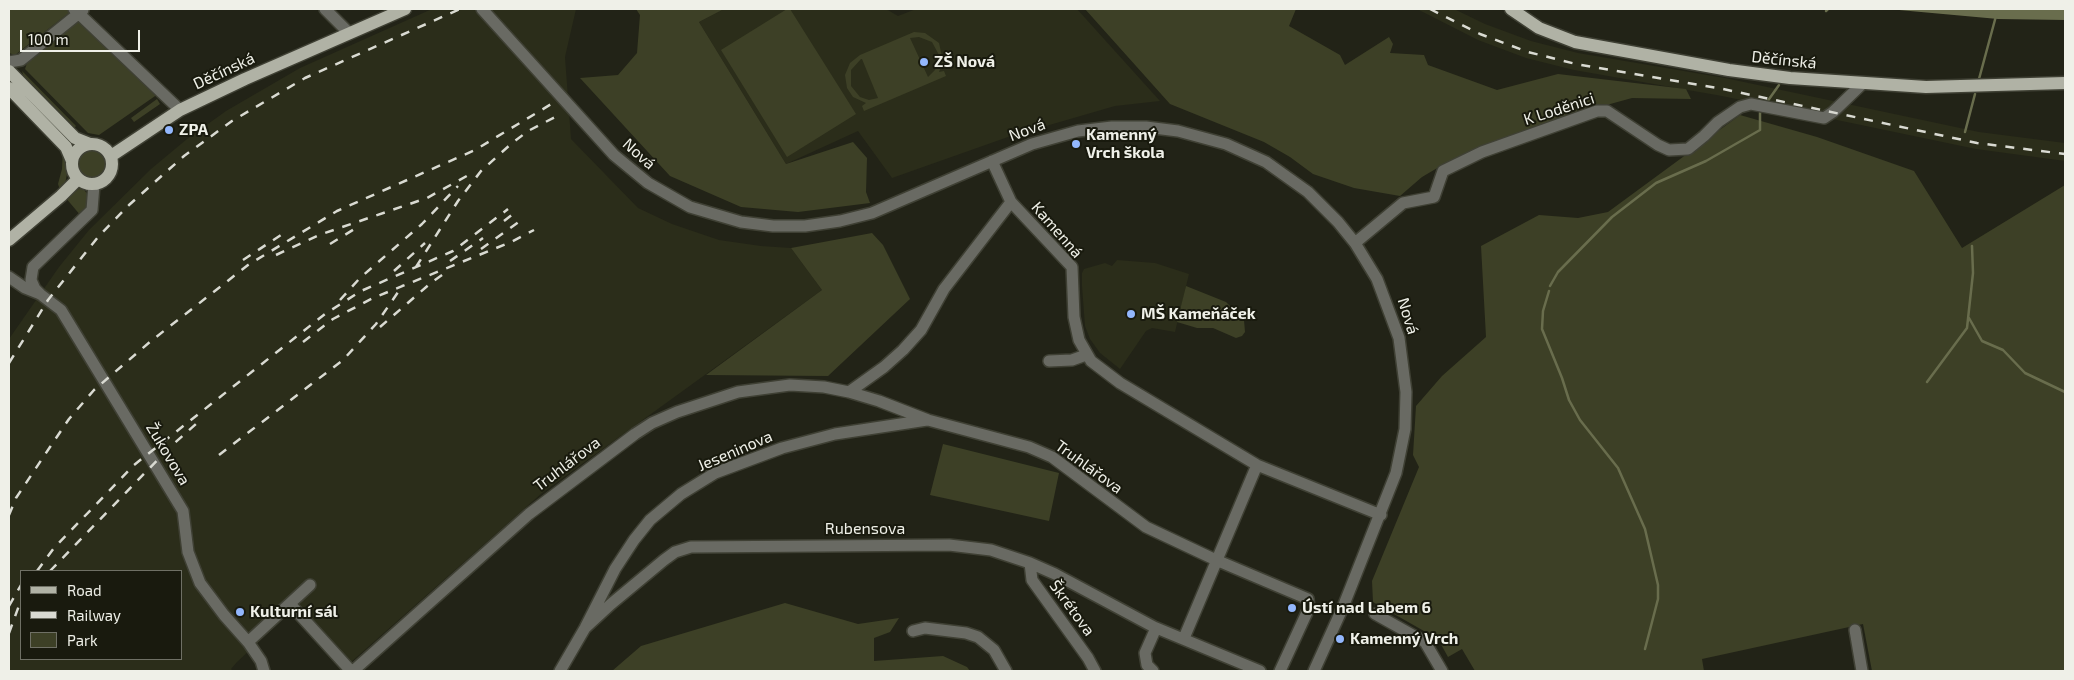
<!DOCTYPE html>
<meta charset="utf-8">
<style>
body{margin:0}
#map{position:relative;width:2074px;height:680px;overflow:hidden;background:#222317;font-family:"Exo 2",sans-serif}
canvas{display:block}
.frame{position:absolute;inset:0;border:10px solid #eff0e8;pointer-events:none}
.legend{position:absolute;left:20px;top:570px;width:162px;height:90px;box-sizing:border-box;background:#191a0e;border:1px solid #6f7065;margin:0;padding:6px 9px;list-style:none;font-size:15px;color:#eff0e8}
.legend li{display:flex;align-items:center;gap:10px;height:25px}
.legend b{width:25px;border:1px solid #6f7065}
.scale{position:absolute;left:20px;top:30px;width:120px;height:22px;box-sizing:border-box;border:2px solid #eff0e8;border-top:0;padding-left:6px;font-size:15px;line-height:18px;white-space:nowrap;color:#eff0e8;-webkit-text-stroke:4px #191a0e;paint-order:stroke}
</style>
<div id="map">
<canvas width="2074" height="680"></canvas>
<div class="frame"></div>
<ul class="legend">
<li><b style="height:6px;background:#b0b2a5"></b>Road</li>
<li><b style="height:6px;background:#d9dad2"></b>Railway</li>
<li><b style="height:14px;background:#3d4026"></b>Park</li>
</ul>
<div class="scale">100 m</div>
</div>
<script>
const c = document.querySelector('canvas').getContext('2d');
c.lineJoin = 'round';
function fill(path, color) { c.fillStyle = color; c.fill(path, 'evenodd'); }
const poly = rows => new Path2D(rows.map(r => 'M' + r).join(''));
function trace(path, color, width, dash) { c.strokeStyle = color; c.lineWidth = width; c.lineCap = dash ? 'butt' : 'round'; c.setLineDash(dash || []); c.stroke(path); }
function drawText(font, color, halo, rows, align = 'center') {
  c.font = font + ' "Exo 2",sans-serif'; c.lineWidth = 4; c.setLineDash([]); c.textBaseline = 'middle'; c.strokeStyle = halo; c.fillStyle = color; for (const [text, x, y, turn = 0] of rows) {
    c.save(); c.translate(x, y); c.rotate((+turn || 0) * Math.PI / 180); c.textAlign = isNaN(turn) ? turn : align; if (halo) c.strokeText(text, 0, 0); c.fillText(text, 0, 0); c.restore();
  }
}
const built = poly([
 [432,9,576,9,565,57,571,139,638,208,672,224,719,240,761,246,791,248,822,290,542,493,350,663,297,606,237,662,231,669,233,671,9,671,9,339,59,267,89,230,151,169,187,139,226,111,300,68],
 [21,571,181,571,181,659,21,659],
 [724,9,886,9,898,16,916,9,1077,9,1160,101,1115,106,1008,137,892,178,858,131,786,164,699,22],
 [1417,9,1454,9,1485,24,1531,41,1578,53,1725,78,1979,132,2065,143,2065,161,1976,149,1722,96,1574,70,1526,58,1478,40],
 [1117,260,1155,263,1189,274,1175,332,1152,328,1146,331,1120,369,1100,353,1090,339,1085,326,1082,286,1082,273,1084,269,1105,263,1112,266]
]);
const green = poly([
 [9,9,67,9,70,12,15,55,9,53],
 [636,9,724,9,699,22,786,164,853,142,867,158,866,192,870,203,798,212,741,207,670,176,580,78,618,75,637,53,640,15],
 [787,9,790,9,856,114,787,157,721,50],
 [1085,9,1296,9,1289,26,1340,55,1345,65,1389,37,1393,44,1390,53,1424,55,1428,65,1497,90,1558,74,1686,89,1691,99,1632,98,1603,106,1450,166,1439,167,1422,177,1400,196,1354,188,1313,174,1290,157,1264,142,1170,104],
 [77,20,158,94,99,135,88,133,25,69,27,63,26,61],
 [914,32,925,33,939,43,943,61,939,72,944,71,946,76,864,111,862,106,866,103,853,97,847,88,845,75,850,63,860,55],
 [919,37,932,42,939,55,935,70,928,77,910,38],
 [861,59,862,59,878,98,869,100,860,97,851,86,851,70],
 [22,71,76,126,72,131,24,77],
 [157,99,160,104,134,122,131,118],
 [1740,115,1817,137,1914,171,1962,248,2065,185,2065,671,1872,671,1863,624,1702,659,1704,671,1475,671,1462,649,1448,657,1438,639,1373,602,1372,581,1419,467,1413,455,1416,406,1442,376,1486,337,1481,246,1539,215,1578,218,1608,212],
 [63,148,68,156,68,169,65,184,60,190,58,184,62,169],
 '78 164a14 14 0 1 1 28 0a14 14 0 1 1-28 0Z',
 [82,187,88,195,87,207,81,216,65,197],
 [872,233,883,245,910,299,828,376,706,375,822,290,791,248],
 [1186,286,1226,302,1244,320,1245,332,1242,336,1236,338,1213,328,1197,328,1177,322],
 [943,444,1059,473,1049,521,930,495],
 [785,603,858,624,899,618,890,632,874,638,874,661,943,656,967,667,970,671,612,671,641,646]
]);
const water = poly([
 [1888,9,2065,9,2065,20,1998,19]
]);
const stream = poly([
 [1826,11,1828,9],
 [1979,79,1996,16],
 [1767,102,1779,85],
 [1965,132,1975,94],
 [1550,286,1558,272,1612,217,1656,183,1706,161,1760,130,1760,113,1762,110],
 [1549,291,1543,311,1542,329,1562,378,1569,400,1580,420,1618,468,1645,529,1658,585,1658,599,1645,649],
 [1969,318,1982,341,2003,350,2025,373,2065,392],
 [1927,382,1967,328,1973,273,1972,246]
]);
const minor = poly([
 [74,9,180,110],
 [325,9,349,33],
 [482,9,614,155,648,183,690,207,741,222,773,226,805,226,840,221,872,213,1032,144,1078,131,1112,127,1146,127,1178,131,1226,144,1266,162,1308,192,1338,222,1355,243,1377,279,1399,338,1406,392,1405,429,1396,473,1343,607,1314,671],
 [9,62,21,60,83,10],
 [992,161,1011,202,1072,267,1074,317,1079,340,1091,361,1120,383,1257,465,1381,515],
 [1355,243,1403,203,1434,197,1443,171,1482,152,1597,111,1607,111,1658,145,1669,150,1688,149,1704,136,1718,122,1740,107,1751,104,1824,118,1833,112,1862,84],
 [9,277,25,288,40,294,61,310,183,511,188,552,200,583,224,615,248,642,261,661,264,671],
 [40,294,35,289,31,280,33,267,92,210,94,185],
 [1049,361,1072,360,1086,355],
 [849,392,884,367,903,350,921,330,944,289,1011,202],
 [1030,563,1032,580,1088,658,1095,671],
 [290,604,351,671],
 [1375,614,1425,642,1442,671],
 [585,628,611,604,664,560,675,552,691,547,949,545,991,550,1030,563,1055,574,1154,627,1260,671],
 [1855,630,1862,671],
 [913,631,925,628,966,633,978,637,994,650,1006,671],
 [1184,638,1257,465],
 [248,642,310,585],
 [353,671,529,514,635,434,652,423,677,412,738,392,790,385,824,387,849,392,879,401,928,420,1029,447,1052,457,1146,527,1216,560,1308,599,1309,608,1280,671],
 [560,671,585,628,615,569,634,540,650,520,681,494,715,473,782,448,835,434,927,420],
 [1153,671,1147,665,1145,653,1156,628]
]);
const major = poly([
 [1511,9,1539,28,1575,42,1729,70,1790,78,1926,87,2065,83],
 [9,71,75,138,90,144],
 [9,88,66,147,72,161],
 '72 164a20 20 0 1 1 40 0a20 20 0 1 1-40 0Z',
 [111,156,180,110,245,79,405,9],
 [9,240,61,196,78,179]
]);
const rail = poly([
 [1430,9,1480,34,1528,52,1576,64,1723,89,1977,143,2065,154],
 [504,221,518,210],
 [330,244,356,228],
 [481,249,523,219],
 [276,255,319,235,427,198,474,172],
 [243,260,287,231],
 [450,261,483,238],
 [416,267,458,201,481,171,511,144,528,131,561,114],
 [394,271,425,243],
 [340,300,360,278,422,224,458,186],
 [380,327,432,282,445,273],
 [303,342,333,319,373,298,511,242,534,230],
 [9,363,48,300,98,237,129,205,184,156,232,121,305,78,460,9],
 [219,455,343,360,376,324,403,285],
 [9,515,16,498,50,447,69,419,94,390,151,341,248,265,337,211,475,150,553,103],
 [37,571,54,548,134,465,325,314,361,291,453,251,508,209],
 [50,571,170,447,196,424],
 [9,606,21,585],
 [9,633,21,600]
]);
const markers = [
 [924,62,5,"#93b7fd"],
 [169,130,5,"#93b7fd"],
 [1076,144,5,"#93b7fd"],
 [1131,314,5,"#93b7fd"],
 [1292,608,5,"#93b7fd"],
 [240,612,5,"#93b7fd"],
 [1340,639,5,"#93b7fd"]
];
const streetNames = [
 ["Děčínská",1784,60,6],
 ["Děčínská",224,71,-25],
 ["K Loděnici",1559,109,-18],
 ["Nová",1027,130,-20],
 ["Nová",639,154,42],
 ["Kamenná",1057,230,49],
 ["Nová",1408,316,73],
 ["Jeseninova",735,451,-23],
 ["Žukovova",168,454,59],
 ["Truhlářova",567,464,-37],
 ["Truhlářova",1089,467,36],
 ["Rubensova",865,529],
 ["Škrétova",1072,608,54]
];
const poiNames = [
 ["ZŠ Nová",934,62],
 ["ZPA",179,130],
 ["Kamenný",1086,135],
 ["Vrch škola",1086,153],
 ["MŠ Kameňáček",1141,314],
 ["Ústí nad Labem 6",1302,608],
 ["Kulturní sál",250,612],
 ["Kamenný Vrch",1350,639]
];
fill(built, '#2b2d1a');
fill(green, '#3d4026');
fill(water, '#696d4d');
trace(stream, '#696d4d', 2.5);
trace(minor, '#3f4034', 14);
trace(major, '#3f4034', 15);
trace(minor, '#696a63', 11);
trace(major, '#b0b2a5', 12);
trace(rail, '#d9dad2', 2.5, [9, 9]);
for (const [x, y, r, color] of markers) { const dot = new Path2D(); dot.arc(x, y, r, 0, 2 * Math.PI); c.fillStyle = color; c.fill(dot); trace(dot, '#191a0e', 2); }
drawText('16px', '#eff0e8', '#191a0e', streetNames);
drawText('bold 16px', '#eff0e8', '#191a0e', poiNames, 'left');
</script>
